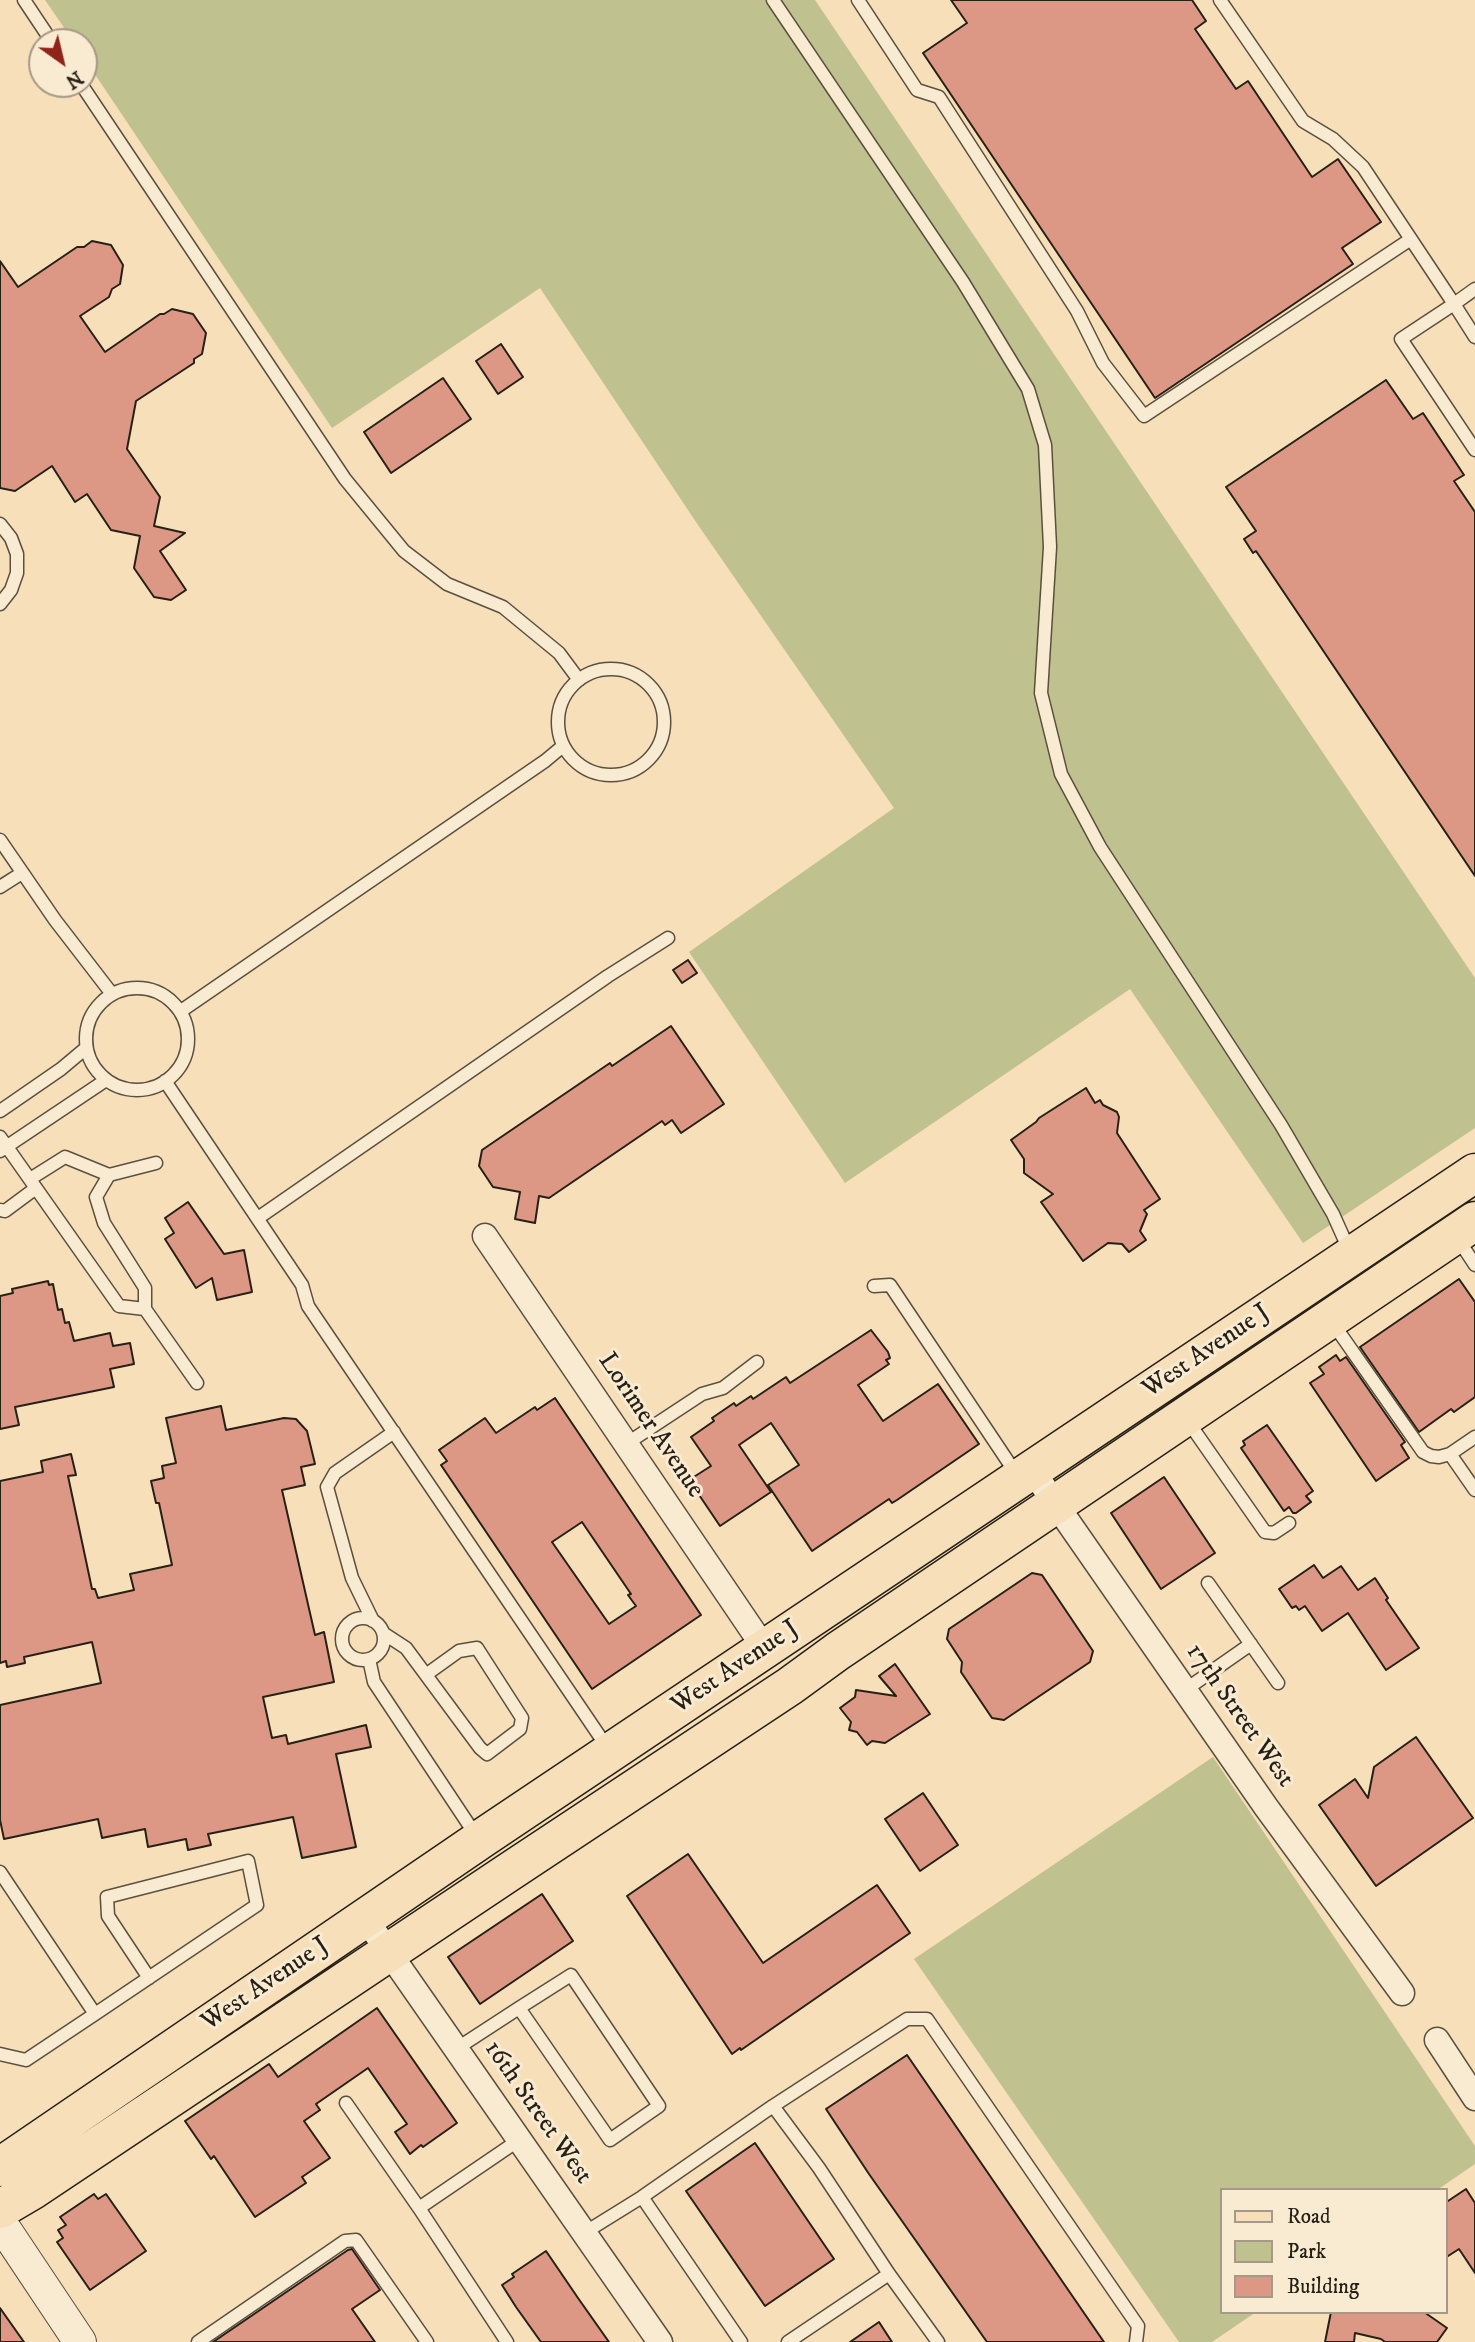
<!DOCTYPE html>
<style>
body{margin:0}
#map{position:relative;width:1475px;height:2342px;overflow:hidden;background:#f6dfb9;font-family:"IM FELL DW Pica",serif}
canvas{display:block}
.legend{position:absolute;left:1220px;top:2188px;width:228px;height:126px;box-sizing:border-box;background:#f9ead2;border:2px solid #a59987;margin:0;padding:9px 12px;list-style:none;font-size:21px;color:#272016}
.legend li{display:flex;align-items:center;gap:14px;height:35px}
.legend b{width:35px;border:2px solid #a59987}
.north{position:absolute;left:28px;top:28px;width:70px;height:70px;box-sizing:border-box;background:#f9ead2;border:2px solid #a59987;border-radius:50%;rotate:146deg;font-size:19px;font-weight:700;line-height:28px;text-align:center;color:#272016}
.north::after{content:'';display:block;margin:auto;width:24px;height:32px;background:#8f2418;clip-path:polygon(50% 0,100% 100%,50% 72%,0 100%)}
</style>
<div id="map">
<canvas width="1475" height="2342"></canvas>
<ul class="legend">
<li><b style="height:9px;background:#f6dfb9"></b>Road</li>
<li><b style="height:19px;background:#bfc18e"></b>Park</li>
<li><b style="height:19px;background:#dc9785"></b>Building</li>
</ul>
<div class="north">N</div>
</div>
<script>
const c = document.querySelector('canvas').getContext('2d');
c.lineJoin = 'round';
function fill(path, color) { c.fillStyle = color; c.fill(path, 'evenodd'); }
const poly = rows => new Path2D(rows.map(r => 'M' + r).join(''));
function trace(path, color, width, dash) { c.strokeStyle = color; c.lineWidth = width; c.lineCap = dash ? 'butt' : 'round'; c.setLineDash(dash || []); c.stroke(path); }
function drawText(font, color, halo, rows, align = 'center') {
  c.font = font + ' "IM FELL DW Pica",serif'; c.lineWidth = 6; c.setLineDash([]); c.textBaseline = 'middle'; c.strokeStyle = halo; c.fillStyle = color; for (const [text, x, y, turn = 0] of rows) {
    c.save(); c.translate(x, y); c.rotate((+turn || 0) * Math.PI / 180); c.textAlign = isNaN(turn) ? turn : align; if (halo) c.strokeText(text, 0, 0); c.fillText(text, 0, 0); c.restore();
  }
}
const green = poly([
 [45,0,815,0,1475,978,1475,1128,1303,1243,1130,989,845,1183,689,952,894,808,696,522,540,288,332,428,84,58,84,42,74,42],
 [1213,1757,1475,2146,1475,2164,1437,2190,1221,2190,1221,2312,1256,2312,1212,2342,1179,2342,914,1959]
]);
const building = poly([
 [951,0,1192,0,1206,21,1195,29,1236,89,1248,81,1312,177,1338,159,1381,222,1342,248,1353,264,1155,398,923,53,967,23,951,0],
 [92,241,111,245,123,265,120,284,112,289,109,297,80,316,105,352,160,314,164,314,172,309,193,314,206,333,202,354,194,359,194,363,136,401,127,449,160,497,154,526,185,533,160,551,186,590,171,600,154,597,134,568,140,536,111,530,87,494,75,502,52,466,15,491,0,488,0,261,18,287,77,247,84,247,92,241],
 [501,344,523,377,498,394,476,361,501,344],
 [443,378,471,419,391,473,364,432,443,378],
 [1386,380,1413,419,1423,413,1464,475,1454,481,1475,512,1475,876,1256,551,1253,553,1244,539,1256,531,1226,487,1386,380],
 [688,960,697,973,682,983,673,970,688,960],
 [671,1026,724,1104,681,1133,672,1120,665,1125,662,1121,549,1198,539,1196,535,1223,515,1219,520,1192,493,1187,479,1166,482,1150,610,1063,612,1066,671,1026],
 [1086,1088,1095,1103,1100,1100,1103,1105,1117,1112,1119,1117,1117,1133,1160,1199,1144,1210,1147,1214,1140,1231,1146,1240,1129,1252,1122,1244,1108,1243,1083,1261,1041,1202,1053,1194,1024,1173,1024,1159,1011,1140,1036,1122,1039,1118,1086,1088],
 [188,1202,224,1254,244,1250,252,1292,217,1300,212,1278,196,1288,165,1239,174,1233,165,1218,188,1202],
 [1459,1279,1475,1302,1475,1397,1454,1412,1451,1409,1419,1432,1360,1347,1459,1279],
 [48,1281,49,1285,53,1284,58,1310,62,1309,65,1323,69,1322,74,1341,110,1333,113,1346,130,1343,134,1364,110,1369,114,1387,15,1407,19,1425,0,1429,0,1296,13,1293,12,1289,48,1281],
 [871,1330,888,1352,890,1358,886,1360,889,1364,858,1385,883,1421,938,1384,979,1444,897,1500,892,1503,889,1499,812,1551,768,1485,799,1465,771,1423,739,1445,771,1492,720,1526,689,1480,711,1466,691,1437,714,1421,712,1418,734,1403,736,1406,751,1396,753,1399,786,1377,790,1383,871,1330],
 [1336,1355,1340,1361,1346,1357,1405,1442,1401,1445,1409,1458,1376,1481,1310,1383,1324,1374,1319,1367,1336,1355],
 [555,1398,701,1615,592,1689,441,1465,447,1461,439,1450,485,1418,496,1433,535,1407,537,1410,555,1398],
 [582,1522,631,1594,628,1595,636,1606,609,1624,552,1542,582,1522],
 [221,1406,226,1430,284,1418,296,1419,307,1431,315,1464,301,1467,305,1485,282,1490,315,1635,324,1632,334,1682,263,1697,272,1738,286,1735,288,1744,366,1725,371,1747,336,1754,356,1847,302,1858,293,1817,208,1834,211,1845,188,1850,186,1839,148,1847,145,1829,102,1838,98,1819,4,1839,0,1820,0,1705,101,1683,92,1642,24,1657,25,1663,7,1667,6,1661,0,1663,0,1481,43,1472,41,1461,71,1454,76,1475,68,1476,92,1589,95,1589,98,1598,134,1590,130,1574,172,1565,159,1503,156,1503,151,1481,164,1478,162,1466,176,1463,166,1418,221,1406],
 [1267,1425,1313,1491,1306,1496,1311,1502,1296,1513,1293,1513,1289,1507,1284,1511,1241,1448,1245,1445,1243,1441,1267,1425],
 [1164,1477,1215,1553,1161,1589,1111,1513,1164,1477],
 [1314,1565,1323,1578,1341,1566,1358,1590,1375,1578,1388,1598,1386,1600,1419,1648,1386,1670,1348,1613,1322,1631,1305,1606,1299,1610,1296,1606,1292,1608,1279,1589,1314,1565],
 [1032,1573,1042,1575,1093,1651,1090,1662,1004,1720,992,1718,961,1672,962,1662,947,1639,949,1629,1032,1573],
 [895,1664,930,1714,885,1743,872,1741,867,1745,857,1732,849,1730,851,1722,840,1708,855,1697,856,1690,896,1696,879,1676,895,1664],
 [1416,1737,1473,1818,1376,1886,1319,1805,1355,1779,1368,1798,1374,1767,1416,1737],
 [923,1793,958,1845,920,1871,885,1819,923,1793],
 [688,1854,763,1963,877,1885,910,1933,741,2050,740,2048,732,2054,627,1896,688,1854],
 [542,1894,573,1941,480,2004,448,1957,542,1894],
 [377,2008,457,2123,423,2147,421,2145,410,2154,395,2132,407,2124,368,2068,316,2104,320,2110,304,2121,330,2158,302,2177,306,2183,255,2217,214,2156,211,2159,185,2121,269,2064,278,2077,377,2008],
 [907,2055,1060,2278,1104,2342,987,2342,869,2174,826,2109,907,2055],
 [755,2143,834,2259,765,2306,686,2191,755,2143],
 [1466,2189,1475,2203,1475,2273,1459,2249,1445,2258,1445,2203,1466,2189],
 [94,2194,98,2199,106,2194,146,2251,90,2290,57,2242,63,2238,58,2230,66,2225,60,2217,94,2194],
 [352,2249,380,2290,352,2309,375,2342,213,2342,348,2250,352,2249],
 [546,2251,578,2298,609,2342,541,2342,516,2307,502,2285,514,2277,512,2274,546,2251],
 [0,2308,24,2342,0,2342,0,2308],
 [1331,2312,1424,2312,1447,2328,1437,2342,1385,2342,1381,2339,1355,2333,1354,2342,1325,2342,1331,2312],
 [879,2322,892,2342,850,2342,879,2322]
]);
const service = poly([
 [24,0,52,42],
 [773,0,963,282,1028,389,1045,445,1050,547,1041,693,1061,774,1100,847,1281,1125,1333,1214,1350,1252],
 [858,0,917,90,939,97,1077,311,1103,363,1144,416,1411,239],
 [1220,0,1303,121,1333,139,1363,167,1454,304,1475,289],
 [81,84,345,479,404,551,447,584,503,607,559,653,579,680],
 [1475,337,1454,304,1401,339,1475,450],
 [0,524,11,538,17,554,17,573,11,590,0,604],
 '558 722a53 53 0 1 1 106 0a53 53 0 1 1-106 0Z',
 [0,840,55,920,112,994],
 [0,887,22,873],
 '86 1039a51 51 0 1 1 102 0a51 51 0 1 1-102 0Z',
 [181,1011,545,761,563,746],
 [165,1081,302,1285,308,1306,609,1750],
 [0,1111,61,1069,86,1048],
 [0,1137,119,1306,145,1309,197,1383],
 [0,1151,106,1080],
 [109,1175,96,1197,104,1223,145,1288,145,1309],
 [30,1179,65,1157,109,1175,156,1163],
 [0,1210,5,1211,36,1188],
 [258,1218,608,976,668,938],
 [1458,1239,1475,1265],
 [874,1286,890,1285,1017,1475],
 [1332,1322,1423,1452,1431,1456,1439,1457,1450,1454,1475,1437],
 [1187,1420,1265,1532,1274,1533,1289,1523],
 [626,1444,702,1394,723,1388,757,1362],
 [1450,1454,1475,1490],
 [1208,1583,1278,1683],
 '342 1639a21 21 0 1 1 42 0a21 21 0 1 1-42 0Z',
 [373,1621,352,1578,327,1487,335,1473,394,1432],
 [383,1633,406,1648,480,1748,487,1754,520,1729,522,1718,477,1648,459,1651,427,1674],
 [369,1659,374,1682,477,1837],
 [1185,1690,1251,1644],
 [0,1872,95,2014],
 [456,2049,519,2008,571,1975,659,2106,610,2140,519,2008],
 [0,2054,26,2060,95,2014,257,1905,248,1861,107,1897,108,1916,149,1978],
 [346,2103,419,2208,519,2140],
 [773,2106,819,2168,889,2274,938,2342],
 [642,2197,741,2342],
 [419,2208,507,2342],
 [584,2233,642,2197,773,2106,907,2019,927,2019,1138,2326,1136,2342],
 [198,2342,345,2241,356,2240,427,2342],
 [788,2342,889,2274]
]);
const minor = poly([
 [485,1236,765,1649],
 [1032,1470,1266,1807,1402,1993],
 [365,1918,660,2342],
 [1437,2040,1475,2098]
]);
const tertiary = poly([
 [0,2222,80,2342]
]);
const primary = poly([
 [0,2167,484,1837,1475,1173],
 [0,2209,34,2189,512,1870,790,1686,838,1651,1475,1221]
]);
const streetNames = [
 ["West Avenue J",1207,1352,-34],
 ["Lorimer Avenue",650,1426,56],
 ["West Avenue J",736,1668,-34],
 ["17th Street West",1239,1716,55],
 ["West Avenue J",266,1985,-34],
 ["16th Street West",537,2113,55]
];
fill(green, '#bfc18e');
fill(building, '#dc9785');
trace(building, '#272016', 2);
trace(service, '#5b503f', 15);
trace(minor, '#5b503f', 27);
trace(tertiary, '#5b503f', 34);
trace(primary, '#272016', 41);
trace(service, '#f9ead2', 12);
trace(minor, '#f9ead2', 24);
trace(tertiary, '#f9ead2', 32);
trace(primary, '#f6dfb9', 38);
drawText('26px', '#272016', '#f9ead2', streetNames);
</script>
